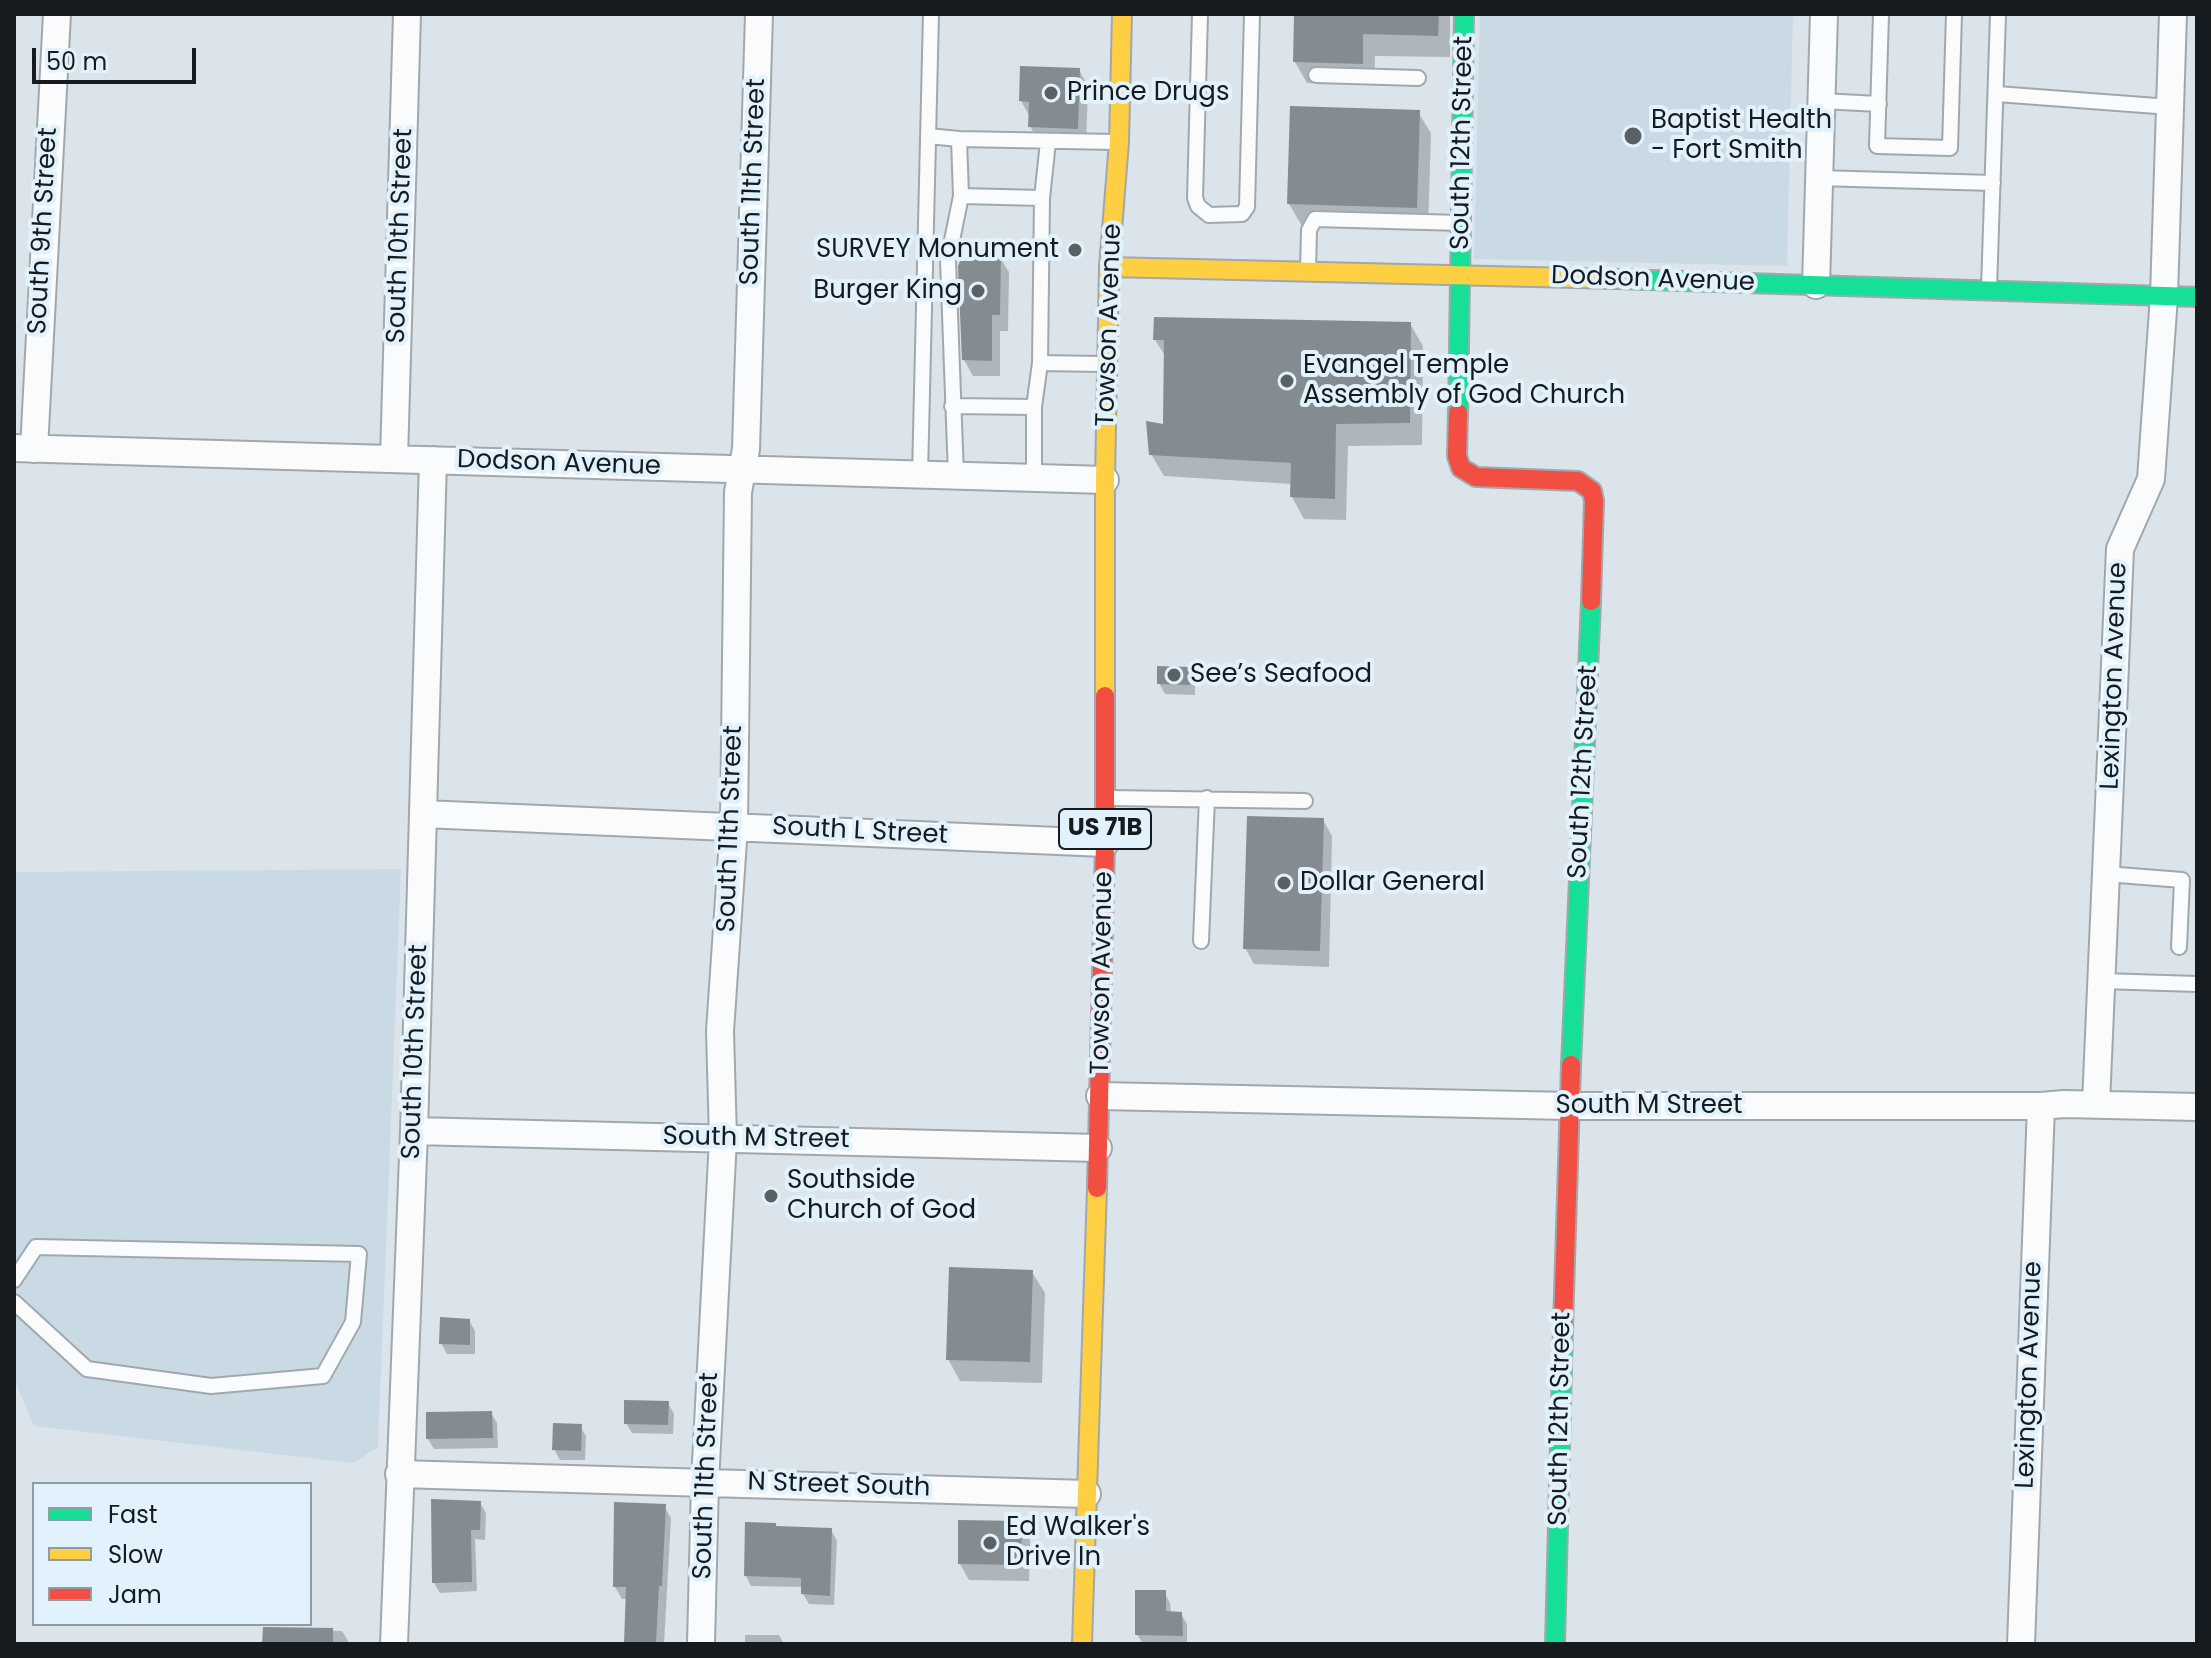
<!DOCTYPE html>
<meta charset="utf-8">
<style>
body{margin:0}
#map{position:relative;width:2211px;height:1658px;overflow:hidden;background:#dbe4ea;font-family:Poppins,sans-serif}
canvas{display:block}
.frame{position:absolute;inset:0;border:16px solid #151b1f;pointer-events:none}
.legend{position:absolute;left:32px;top:1482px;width:280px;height:144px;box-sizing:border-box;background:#e2f2fd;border:2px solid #909ca4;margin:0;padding:10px 14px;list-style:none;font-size:24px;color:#151b1f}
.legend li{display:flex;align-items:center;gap:16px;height:40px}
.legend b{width:40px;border:2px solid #909ca4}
.scale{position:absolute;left:32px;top:48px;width:164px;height:36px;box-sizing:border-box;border:4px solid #151b1f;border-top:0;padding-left:10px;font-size:24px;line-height:28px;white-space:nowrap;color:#151b1f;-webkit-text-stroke:6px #e2f2fd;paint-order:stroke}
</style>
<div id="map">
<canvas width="2211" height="1658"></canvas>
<div class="frame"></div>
<ul class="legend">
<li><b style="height:10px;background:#16e098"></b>Fast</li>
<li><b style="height:10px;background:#ffcf43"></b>Slow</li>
<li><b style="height:10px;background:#f24e42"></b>Jam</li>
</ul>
<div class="scale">50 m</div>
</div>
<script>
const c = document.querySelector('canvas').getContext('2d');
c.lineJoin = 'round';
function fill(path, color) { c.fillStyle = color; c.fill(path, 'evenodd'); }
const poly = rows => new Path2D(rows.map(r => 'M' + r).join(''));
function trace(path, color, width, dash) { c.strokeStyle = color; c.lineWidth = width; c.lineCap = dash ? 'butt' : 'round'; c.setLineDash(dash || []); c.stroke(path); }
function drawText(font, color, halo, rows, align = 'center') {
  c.font = font + ' Poppins,sans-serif'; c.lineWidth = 8; c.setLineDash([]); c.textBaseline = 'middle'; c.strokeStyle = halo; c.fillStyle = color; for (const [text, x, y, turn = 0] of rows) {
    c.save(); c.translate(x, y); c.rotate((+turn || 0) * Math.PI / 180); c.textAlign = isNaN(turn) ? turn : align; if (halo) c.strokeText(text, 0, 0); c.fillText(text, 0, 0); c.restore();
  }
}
const built = poly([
 [1480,14,1793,14,1787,266,1474,259],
 [401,869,378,1447,353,1463,34,1426,14,1379,14,872]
]);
const shadow = poly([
 [1296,14,1450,14,1450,57,1375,56,1374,85,1307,83,1295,62],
 [1079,70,1088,86,1086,144,1039,142,1030,126,1030,117,1021,101],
 [1418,112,1431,133,1428,229,1302,226,1289,204],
 [988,249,992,256,999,256,1009,272,1008,331,1000,331,1000,376,973,376,964,360,974,263],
 [1410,324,1423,346,1422,445,1348,446,1346,520,1304,519,1292,497,1292,484,1164,476,1151,454,1165,427,1166,357,1155,340],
 [1189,669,1195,679,1195,695,1165,694,1159,683],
 [1323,820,1332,836,1329,967,1254,964,1245,948],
 [1032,1272,1045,1293,1042,1383,960,1381,948,1359],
 [469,1320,475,1331,475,1354,447,1354,441,1343],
 [668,1403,674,1414,673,1434,632,1433,626,1423],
 [491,1413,497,1423,498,1448,434,1449,428,1439],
 [580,1426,586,1436,585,1460,560,1460,554,1449],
 [480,1503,486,1513,485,1540,475,1539,477,1591,440,1593,434,1583],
 [664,1506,671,1518,664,1644,626,1644,628,1599,622,1599,615,1587],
 [1020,1523,1030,1539,1029,1581,969,1580,960,1564],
 [775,1524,777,1528,831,1530,837,1541,834,1605,809,1604,803,1594,803,1587,751,1586,746,1576],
 [1164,1592,1170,1603,1171,1613,1181,1614,1187,1624,1187,1644,1143,1644,1137,1634],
 [265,1629,342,1631,350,1644,265,1644],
 [745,1635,779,1635,784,1644,745,1644]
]);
const building = poly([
 [1294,14,1439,14,1438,36,1363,34,1363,64,1293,62],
 [1020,66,1080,68,1078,129,1028,127,1029,102,1019,101],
 [1290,106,1420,110,1417,208,1287,204],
 [972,246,989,247,989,254,1001,254,1000,315,992,315,992,361,962,360,958,266,960,261,972,261],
 [1154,317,1411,322,1410,423,1336,424,1335,499,1290,497,1291,463,1149,455,1146,421,1163,424,1164,340,1153,340],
 [1157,666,1190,667,1190,685,1157,684],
 [1247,816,1324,818,1320,951,1243,949],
 [949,1267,1033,1270,1030,1362,946,1360],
 [440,1317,470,1319,470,1345,439,1344],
 [624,1400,669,1401,668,1425,624,1424],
 [492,1411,493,1438,426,1439,426,1412],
 [553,1423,582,1424,581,1451,552,1450],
 [431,1499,481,1501,480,1530,471,1530,472,1582,432,1583],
 [614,1502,666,1504,662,1586,659,1586,656,1644,624,1644,626,1587,613,1587],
 [958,1520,1022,1521,1021,1565,958,1564],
 [745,1522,776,1523,776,1526,832,1528,830,1596,801,1594,801,1578,744,1576],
 [1135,1590,1166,1590,1166,1611,1182,1612,1183,1636,1135,1635],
 [263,1627,333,1628,333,1644,262,1644]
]);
const lane = poly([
 [1200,14,1195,198,1198,206,1209,215,1242,214,1247,207,1252,14],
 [1881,14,1877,146,1950,148,1954,14],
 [1316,75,1418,78],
 [1997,94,2170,107],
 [1821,101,1879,104],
 [928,136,959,139,1115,142],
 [1818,178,1993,183],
 [961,196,1042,198,1048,142],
 [1308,270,1309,230,1315,219,1461,223],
 [1989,289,1998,14],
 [1040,363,1042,198],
 [952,406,1034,407],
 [920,475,931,14],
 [956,476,948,260,961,196,959,139],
 [1034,478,1034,407,1040,363,1103,364],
 [1110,798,1305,801],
 [2106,874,2182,880,2179,947],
 [1201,941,1207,798],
 [2102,981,2197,984],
 [14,1280,36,1247,359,1254,353,1322,323,1376,211,1386,87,1369,14,1302]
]);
const street = poly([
 [1816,285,1824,14],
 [14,448,1105,480],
 [34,449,57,14],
 [394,458,407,14],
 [423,814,1105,843],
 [1100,1096,1569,1106,2041,1106,2064,1104,2197,1107],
 [2096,1104,2120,549,2151,479,2164,296,2173,14],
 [414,1131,1098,1148],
 [399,1474,1087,1494],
 [394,1644,414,1131,433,460],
 [701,1644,705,1482,723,1139,720,1031,734,826,738,492,746,449,759,14],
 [2021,1644,2041,1106]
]);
const fast = poly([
 [1617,279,2197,297],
 [1458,413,1464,14],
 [1571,1065,1591,601],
 [1555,1644,1563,1326]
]);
const slow = poly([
 [1109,267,1617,279],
 [1105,696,1105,480,1109,267,1119,142,1122,14],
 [1082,1644,1097,1188]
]);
const jam = poly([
 [1458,413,1457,456,1461,468,1476,477,1578,481,1592,491,1594,501,1591,601],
 [1097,1188,1105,843,1105,696],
 [1563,1326,1571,1065]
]);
const markers = [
 [1051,93,8,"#5a6166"],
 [1633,136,10,"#5a6166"],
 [1075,250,8,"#5a6166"],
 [978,291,8,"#5a6166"],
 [1287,381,8,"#5a6166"],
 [1174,675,8,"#5a6166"],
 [1284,883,8,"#5a6166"],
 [771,1196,8,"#5a6166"],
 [990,1543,8,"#5a6166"]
];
const shields = [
 [1105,829,92]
];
const shieldNames = [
 ["US 71B",1105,829]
];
const poiNames = [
 ["Prince Drugs",1067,93],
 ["Baptist Health",1651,121],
 ["- Fort Smith",1651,151],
 ["SURVEY Monument",1059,250,"right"],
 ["Burger King",962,291,"right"],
 ["Evangel Temple",1303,366],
 ["Assembly of God Church",1303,396],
 ["See’s Seafood",1190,675],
 ["Dollar General",1300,883],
 ["Southside",787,1181],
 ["Church of God",787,1211],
 ["Ed Walker's",1006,1528],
 ["Drive In",1006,1558]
];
const streetNames = [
 ["South 12th Street",1463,143,-89],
 ["South 11th Street",754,182,-88],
 ["South 9th Street",44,231,-87],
 ["South 10th Street",401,236,-88],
 ["Dodson Avenue",1653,280,2],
 ["Towson Avenue",1110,325,-88],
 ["Dodson Avenue",559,464,2],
 ["Lexington Avenue",2115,676,-88],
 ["South 12th Street",1584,772,-87],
 ["South 11th Street",731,829,-88],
 ["South L Street",860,832,3],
 ["Towson Avenue",1103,973,-89],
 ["South 10th Street",416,1052,-88],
 ["South M Street",1649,1106],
 ["South M Street",756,1139,1],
 ["Lexington Avenue",2030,1375,-88],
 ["South 12th Street",1561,1419,-89],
 ["South 11th Street",707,1476,-88],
 ["N Street South",839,1486,2]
];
fill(built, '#cadae5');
fill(shadow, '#0003');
fill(building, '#848c92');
trace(lane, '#a1a8ac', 18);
trace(street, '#a1a8ac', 30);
trace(fast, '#a1a8ac', 22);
trace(slow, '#a1a8ac', 22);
trace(jam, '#a1a8ac', 22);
trace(lane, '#fafbfc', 14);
trace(street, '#fafbfc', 26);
trace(fast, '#16e098', 18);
trace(slow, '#ffcf43', 18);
trace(jam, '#f24e42', 18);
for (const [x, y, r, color] of markers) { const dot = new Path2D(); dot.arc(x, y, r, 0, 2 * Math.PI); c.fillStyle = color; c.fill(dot); trace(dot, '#e2f2fd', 3); }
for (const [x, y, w] of shields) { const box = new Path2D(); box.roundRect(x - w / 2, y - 20, w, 40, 6); c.fillStyle = '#e2f2fd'; c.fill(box); trace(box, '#151b1f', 2); }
drawText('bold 24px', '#151b1f', null, shieldNames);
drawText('26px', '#151b1f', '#e2f2fd', poiNames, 'left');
drawText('26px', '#151b1f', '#e2f2fd', streetNames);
</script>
